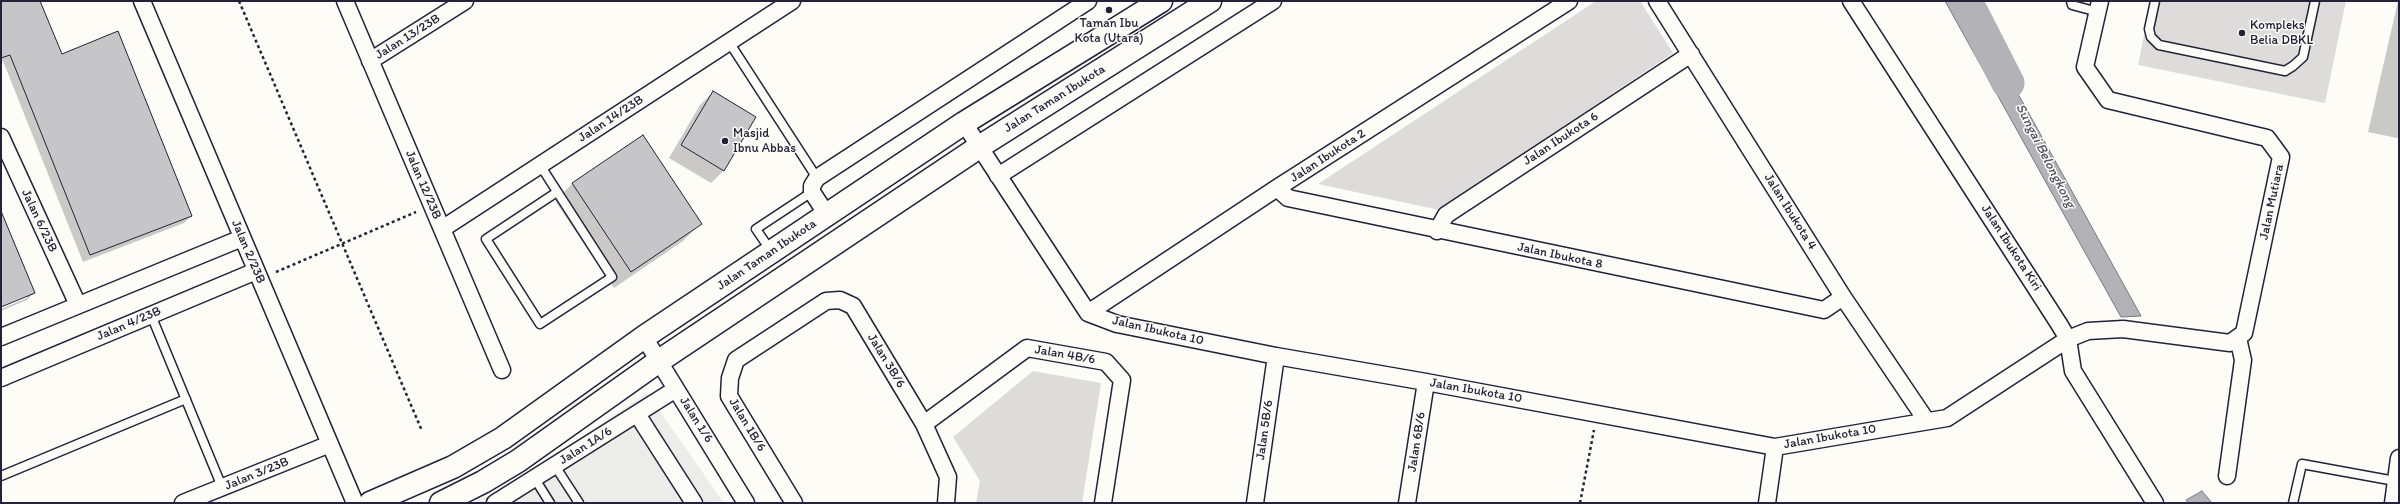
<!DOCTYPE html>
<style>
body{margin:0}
#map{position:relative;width:2400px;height:504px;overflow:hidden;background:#fdfcf7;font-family:Itim,sans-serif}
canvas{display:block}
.frame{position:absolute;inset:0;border:2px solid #22223b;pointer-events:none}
</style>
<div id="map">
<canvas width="2400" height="504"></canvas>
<div class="frame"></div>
</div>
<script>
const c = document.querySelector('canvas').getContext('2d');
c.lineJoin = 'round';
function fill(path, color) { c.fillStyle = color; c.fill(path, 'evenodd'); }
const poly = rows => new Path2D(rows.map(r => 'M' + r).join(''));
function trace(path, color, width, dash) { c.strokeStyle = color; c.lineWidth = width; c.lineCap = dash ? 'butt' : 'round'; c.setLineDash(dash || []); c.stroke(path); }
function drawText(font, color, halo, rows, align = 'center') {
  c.font = font + ' Itim,sans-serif'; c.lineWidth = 3; c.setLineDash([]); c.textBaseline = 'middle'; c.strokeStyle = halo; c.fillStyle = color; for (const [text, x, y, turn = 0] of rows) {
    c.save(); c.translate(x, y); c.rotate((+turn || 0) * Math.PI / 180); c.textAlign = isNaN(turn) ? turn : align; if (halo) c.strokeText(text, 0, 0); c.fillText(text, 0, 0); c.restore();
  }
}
const built = poly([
 [647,393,724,503,472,503,502,490]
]);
const green = poly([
 [1596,1,1640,1,1673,53,1439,210,1318,184],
 [2151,1,2346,1,2325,103,2138,65],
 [1033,371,1101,383,1082,503,976,503,980,481,953,437]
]);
const water = poly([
 [1945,1,1964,1,2022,101,2141,316,2121,317,1945,1],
 [2202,491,2212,503,2188,503,2186,500,2202,491]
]);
const shadow = poly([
 [1,1,40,1,61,55,191,216,184,223,83,262,3,61,1,62],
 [2398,1,2399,136,2397,138,2368,132],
 [713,92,724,170,711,183,669,158,700,105],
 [643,136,700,224,683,241,614,288,555,201,572,184],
 [1,212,34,293,27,300,1,311,1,309,27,298,27,296,1,306]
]);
const river = poly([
 [1966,1,2008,83]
]);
const building = poly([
 [1,1,40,1,62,54,118,31,192,216,90,255,10,55,1,58,1,1],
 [713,91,756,117,724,171,681,145,713,91],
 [643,135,702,224,631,272,572,183,643,135],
 [1,211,35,293,1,307,1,211]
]);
const path = poly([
 [239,1,422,431],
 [276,272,416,212],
 [1580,503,1594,430]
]);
const service = poly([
 [2071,1,2072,5,2098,12],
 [2155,1,2149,29,2151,37,2159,45,2285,71,2293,66,2303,57,2315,1],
 [729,42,817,178],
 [540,165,612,277,540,324,486,239,557,192],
 [771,251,756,229,812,192],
 [151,315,222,487],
 [555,466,579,503],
 [1,476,186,399],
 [535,479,550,503],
 [2293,503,2302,464,2395,481]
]);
const minor = poly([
 [142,1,355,503],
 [345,1,502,370],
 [1657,1,1843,297,1926,420],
 [1851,1,2059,324,2068,339,2073,371,2155,503],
 [370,61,465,1],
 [964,123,1088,313,1117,324,1276,356,1426,382,1775,447,1947,418,2068,339,2088,331,2123,329,2230,343,2244,333,2281,157,2267,138,2108,100,2085,67,2100,1],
 [1,137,78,305],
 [998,176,1273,1],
 [1277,188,1288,198,1824,310,1843,297],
 [827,215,812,192,812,186,817,178,1088,1],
 [442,229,792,1],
 [1437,231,1446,215,1691,54],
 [1088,313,1277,188,1569,1],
 [1,337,242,238],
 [644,337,746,503],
 [1,378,256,271],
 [637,414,694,503],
 [924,424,1027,348,1106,362,1122,380,1103,503],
 [2227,476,2243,360,2238,338],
 [183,503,330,444],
 [495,503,676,389],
 [794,503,729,396,730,378,736,360,826,301,840,300,853,306,924,424,948,477,946,503],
 [1255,503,1276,356],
 [1407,503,1426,382],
 [1767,503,1775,447],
 [2393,503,2399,458]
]);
const secondary = poly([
 [370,503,453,467,503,438,644,337,964,123,1161,1],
 [441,503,483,482,518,461,659,361,979,147,1210,1]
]);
const markers = [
 [1109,10,4,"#22223b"],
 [2242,33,4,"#22223b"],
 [725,141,4,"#22223b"]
];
const poiNames = [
 ["Taman Ibu",1109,24,"center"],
 ["Kota (Utara)",1109,39,"center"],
 ["Kompleks",2250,26],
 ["Belia DBKL",2250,41],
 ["Masjid",733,134],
 ["Ibnu Abbas",733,149]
];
const streetNames = [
 ["Jalan 13/23B",408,37,-32],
 ["Jalan Taman Ibukota",1055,99,-32],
 ["Jalan 14/23B",611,119,-33],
 ["Jalan Ibukota 6",1561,139,-33],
 ["Jalan Ibukota 2",1328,156,-33],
 ["Jalan 12/23B",423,185,67],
 ["Jalan Mutiara",2272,202,-78],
 ["Jalan Ibukota 4",1790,212,58],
 ["Jalan 6/23B",39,221,65],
 ["Jalan Ibukota Kiri",2011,248,57],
 ["Jalan 2/23B",248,252,67],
 ["Jalan Taman Ibukota",767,255,-34],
 ["Jalan Ibukota 8",1560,256,12],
 ["Jalan 4/23B",129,324,-23],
 ["Jalan Ibukota 10",1158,331,13],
 ["Jalan 4B/6",1065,355,10],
 ["Jalan 3B/6",886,361,59],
 ["Jalan Ibukota 10",1476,391,10],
 ["Jalan 1/6",696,420,58],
 ["Jalan 1B/6",747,425,59],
 ["Jalan 5B/6",1265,430,-82],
 ["Jalan Ibukota 10",1830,437,-10],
 ["Jalan 6B/6",1417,442,-81],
 ["Jalan 1A/6",586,446,-32],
 ["Jalan 3/23B",257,474,-22]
];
const waterNames = [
 ["Sungai Belongkong",2045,156,63]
];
fill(built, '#ecece9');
fill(green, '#dddcdb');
fill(water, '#b2b2b7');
trace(water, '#787885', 1);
fill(shadow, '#0003');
trace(river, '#b2b2b7', 33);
fill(building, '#c6c6c8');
trace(building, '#22223b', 1);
trace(service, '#22223b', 11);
trace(minor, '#22223b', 19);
trace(secondary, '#22223b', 25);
trace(path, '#22223b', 2.5, [3, 3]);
trace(service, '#fdfcf7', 8);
trace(minor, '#fdfcf7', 16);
trace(secondary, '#fdfcf7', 22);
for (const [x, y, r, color] of markers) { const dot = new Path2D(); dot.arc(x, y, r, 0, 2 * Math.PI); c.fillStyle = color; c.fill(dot); trace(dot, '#fdfcf7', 1.5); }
drawText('13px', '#22223b', '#fdfcf7', poiNames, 'left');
drawText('13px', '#22223b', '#fdfcf7', streetNames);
drawText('italic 14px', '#545466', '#fdfcf7', waterNames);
</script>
